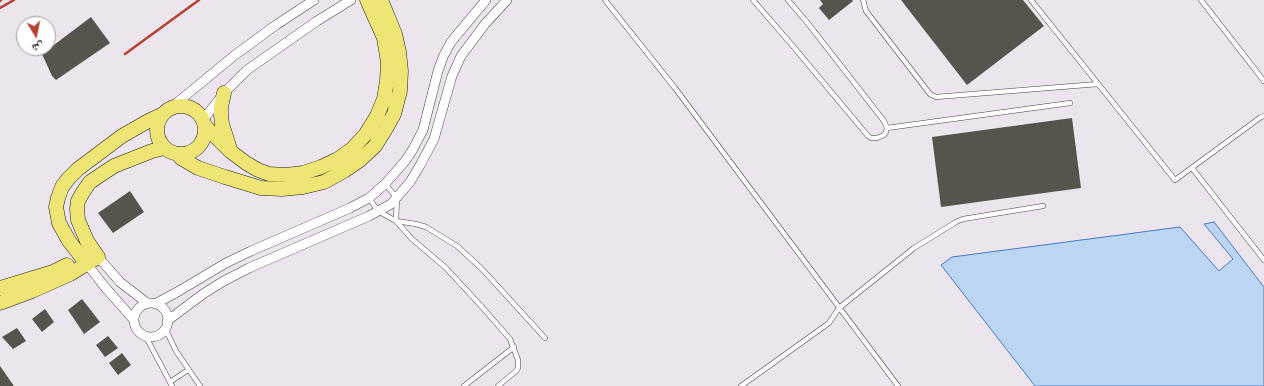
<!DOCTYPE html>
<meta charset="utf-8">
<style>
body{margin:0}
#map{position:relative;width:1264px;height:386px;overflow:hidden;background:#fefef4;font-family:Spectral,"Noto Naskh Arabic",serif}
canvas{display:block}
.north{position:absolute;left:16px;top:16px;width:40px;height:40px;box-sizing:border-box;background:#fff;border:1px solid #9f9f9f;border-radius:50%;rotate:170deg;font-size:11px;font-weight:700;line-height:16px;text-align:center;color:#101010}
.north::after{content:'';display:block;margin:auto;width:14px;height:18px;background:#b64232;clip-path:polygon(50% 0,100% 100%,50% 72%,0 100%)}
</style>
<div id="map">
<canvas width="1264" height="386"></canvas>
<div class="north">ش</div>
</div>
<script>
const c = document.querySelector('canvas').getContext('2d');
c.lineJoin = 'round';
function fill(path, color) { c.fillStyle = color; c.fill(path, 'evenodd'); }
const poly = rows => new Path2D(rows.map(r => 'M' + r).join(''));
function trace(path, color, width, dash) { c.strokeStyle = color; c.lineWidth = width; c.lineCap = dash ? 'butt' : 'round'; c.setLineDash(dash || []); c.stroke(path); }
const industrial = poly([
 [0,0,1264,0,1264,287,1214,222,1204,224,1233,259,1219,271,942,265,1035,386,0,386],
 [24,24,48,24,48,48,24,48]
]);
const water = poly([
 [1214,222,1264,287,1264,386,1035,386,941,265,952,257,1180,227,1219,271,1233,259,1204,224,1214,222]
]);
const building = poly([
 [820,0,852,0,853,1,829,20,819,8,823,4],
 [901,0,1023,0,1044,26,967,85],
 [91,17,110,43,56,80,52,76,42,54],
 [1072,118,1081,188,941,207,932,137],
 [130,191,144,212,113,233,98,213],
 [82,299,100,322,84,334,68,310],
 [45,309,54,322,42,332,32,319],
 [17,328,26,341,13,349,2,337],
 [108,336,118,348,105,357,96,345],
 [122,353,131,365,118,375,109,363],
 [0,366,14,386,0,386]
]);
const service = poly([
 [605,0,675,88,898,386],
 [753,0,792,45,868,136,871,138,877,138,884,135,886,132,887,128,884,121,806,21,788,0],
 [863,0,866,11,930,94,936,97,1098,84],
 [1031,0,1175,180,1261,117,1264,116],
 [1201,0,1264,81],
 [887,128,1070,103],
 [1192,168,1264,260],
 [385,184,397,198,396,221],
 [369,198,378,211,396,221,412,239,446,268,482,307,510,339,518,360,518,368,516,371,498,386],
 [396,221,416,224,426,227,457,246,482,269,545,338],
 [165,328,176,351,200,386],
 [145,335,172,386],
 [170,382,188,370],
 [464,386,514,347],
 [741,386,829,323,839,308,914,248,956,222,963,219,1043,206]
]);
const minor = poly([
 [168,110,235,55,276,25,314,0],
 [203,120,224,93,247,70,317,21,351,0],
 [98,257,120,282,147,303],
 [87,264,104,286,134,320],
 '134 320a17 17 0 1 1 34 0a17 17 0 1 1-34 0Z',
 [155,304,179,291,226,263,251,251,350,208,369,198,385,184,406,160,413,149,423,130,438,71,443,57,451,42,486,0],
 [167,321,203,294,222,282,249,268,369,216,391,204,410,182,419,167,434,139,452,76,461,56,485,24,507,0]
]);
const primary = poly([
 [224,93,221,107,221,115,222,124,230,149],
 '157 130a24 24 0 1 1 48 0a24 24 0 1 1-48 0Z',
 [205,126,230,151,246,163,258,170,269,174,286,175,303,173,321,167,338,159,352,149,366,134,377,116,384,99,387,81,388,62,384,38,367,0],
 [178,154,181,158,198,168,225,177,261,188,282,189,303,187,324,182,344,171,360,160,375,146,385,130,394,114,400,91,401,71,399,52,395,34,381,0],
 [87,264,69,241,59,223,56,207,58,198,62,187,68,179,78,169,122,136,150,120,161,115],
 [0,288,53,272,67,265],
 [0,303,32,291,70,274,98,257,87,241,78,220,77,209,78,201,83,192,90,182,114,166,152,151,164,148]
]);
const rail = poly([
 [0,1,1,0],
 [0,8,14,0],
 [125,54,199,0]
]);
fill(industrial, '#ede5ed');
fill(water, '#bcd5f2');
trace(water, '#487dc3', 1);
fill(building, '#58534d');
trace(service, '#434343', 5.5);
trace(minor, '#434343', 10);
trace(primary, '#212121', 15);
trace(service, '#fff', 4.5);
trace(minor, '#fff', 9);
trace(primary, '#eee574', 14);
trace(rail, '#b64232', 2.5);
</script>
